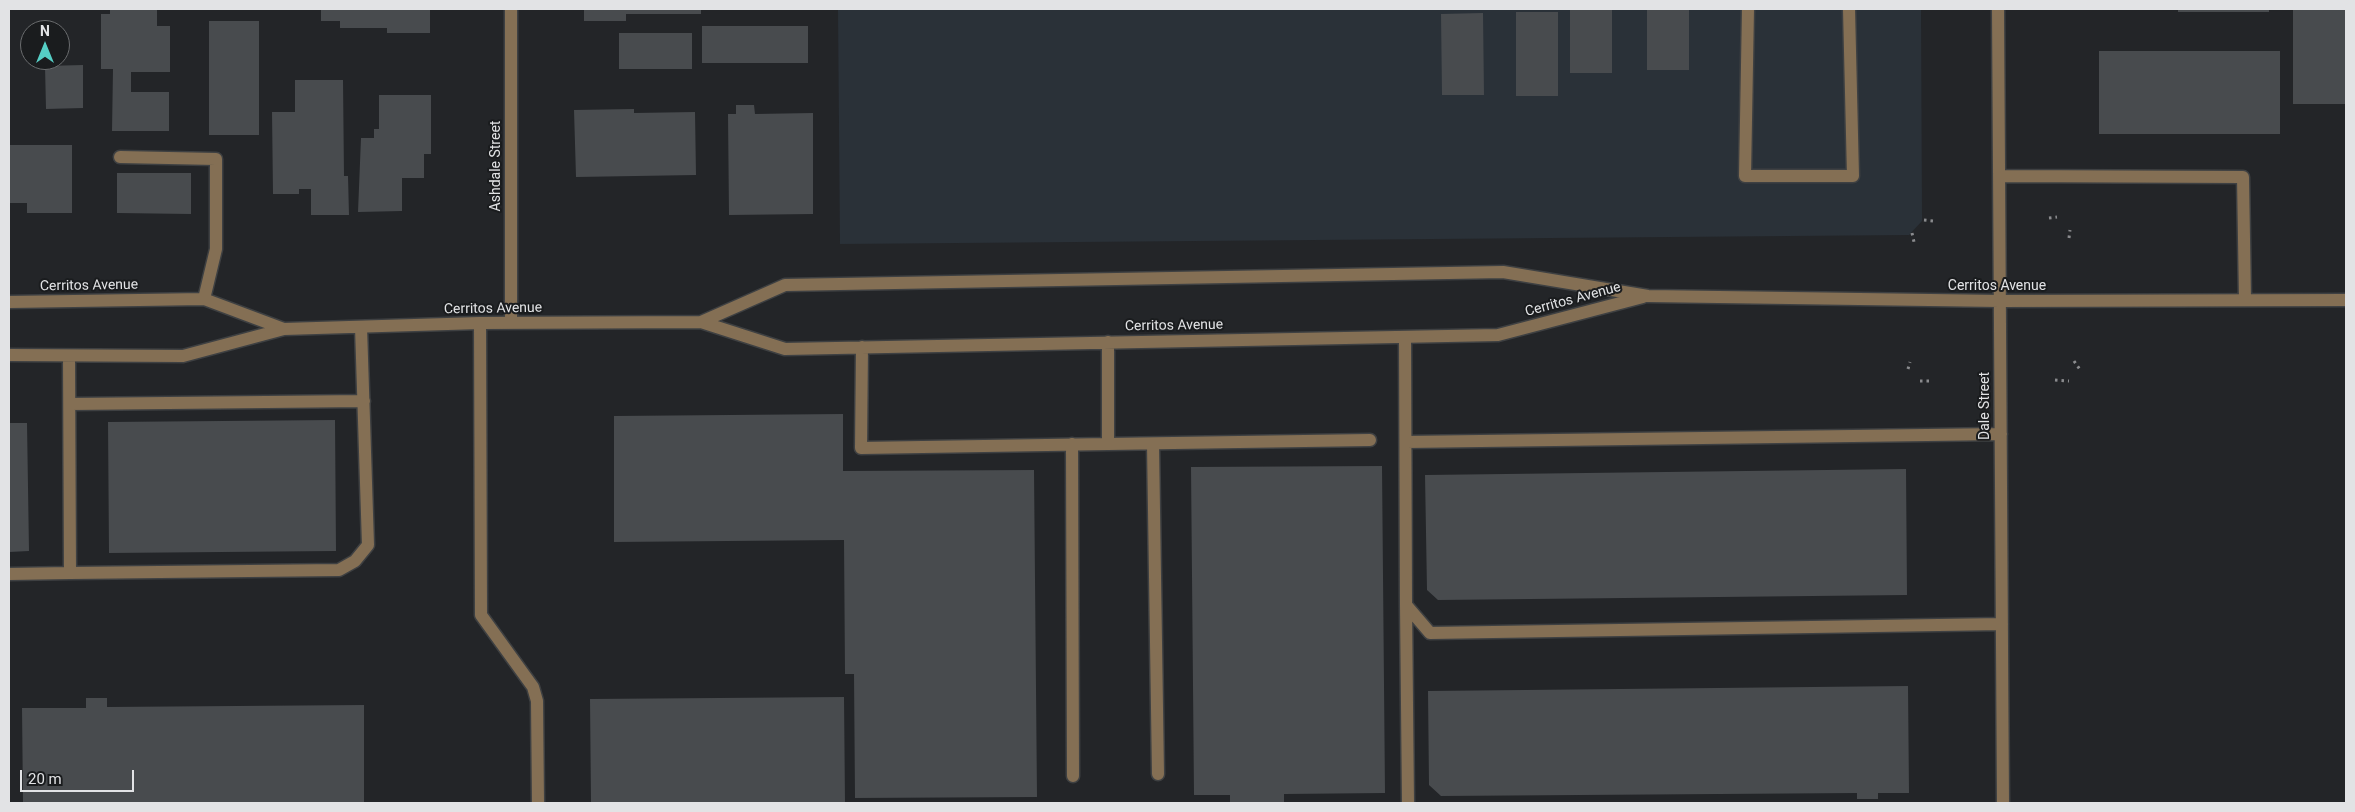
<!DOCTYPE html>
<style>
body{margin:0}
#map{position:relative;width:2355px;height:812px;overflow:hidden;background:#232528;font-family:Roboto,sans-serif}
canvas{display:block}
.frame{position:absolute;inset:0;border:10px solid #e2e3e5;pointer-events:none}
.north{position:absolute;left:20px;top:20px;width:50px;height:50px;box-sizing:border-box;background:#1a1c1e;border:1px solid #6a6c6e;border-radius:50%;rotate:0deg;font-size:14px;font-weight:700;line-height:20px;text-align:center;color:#e2e3e5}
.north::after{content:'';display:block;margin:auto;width:18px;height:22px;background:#55cec5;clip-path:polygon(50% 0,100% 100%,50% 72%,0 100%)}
.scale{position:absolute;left:20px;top:770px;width:114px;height:22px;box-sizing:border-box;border:2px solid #e2e3e5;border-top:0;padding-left:6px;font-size:15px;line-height:18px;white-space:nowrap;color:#e2e3e5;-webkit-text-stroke:4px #1a1c1e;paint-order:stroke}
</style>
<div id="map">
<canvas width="2355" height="812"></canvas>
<div class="frame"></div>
<div class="north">N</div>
<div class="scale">20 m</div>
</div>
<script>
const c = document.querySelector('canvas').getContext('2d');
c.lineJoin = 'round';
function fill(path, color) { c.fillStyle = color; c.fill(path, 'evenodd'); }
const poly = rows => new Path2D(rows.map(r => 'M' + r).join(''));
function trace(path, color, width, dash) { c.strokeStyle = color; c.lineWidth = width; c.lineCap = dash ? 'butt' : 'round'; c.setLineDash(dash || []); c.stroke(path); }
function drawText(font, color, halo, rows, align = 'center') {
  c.font = font + ' Roboto,sans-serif'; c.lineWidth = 4; c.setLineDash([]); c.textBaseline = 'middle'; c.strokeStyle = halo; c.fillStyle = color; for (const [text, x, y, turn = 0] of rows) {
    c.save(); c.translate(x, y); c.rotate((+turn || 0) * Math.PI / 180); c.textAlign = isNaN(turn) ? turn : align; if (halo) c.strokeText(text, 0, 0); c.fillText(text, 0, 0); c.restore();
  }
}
const built = poly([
 [838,9,1921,9,1922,221,1909,235,840,244]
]);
const building = poly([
 [110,9,157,9,157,26,170,26,170,72,131,72,131,92,169,92,169,131,112,131,113,69,101,69,101,14,110,14],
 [321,9,430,9,430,33,387,33,387,28,340,28,340,21,321,21],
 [584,9,701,9,701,14,626,14,626,21,584,21],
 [1570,9,1612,9,1612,73,1570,73],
 [1647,9,1689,9,1689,70,1647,70],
 [2178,9,2269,9,2269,12,2178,12],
 [2293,9,2346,9,2346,104,2293,104],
 [1516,12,1558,12,1558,96,1516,96],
 [1483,13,1484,95,1442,95,1441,14],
 [209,21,259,21,259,135,209,135],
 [702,26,808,26,808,63,702,63],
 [619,33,692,33,692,69,619,69],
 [2099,51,2280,51,2280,134,2099,134],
 [83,65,83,108,46,109,45,66],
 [295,80,343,80,344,176,348,176,349,215,311,215,311,189,299,189,299,194,273,194,272,112,295,112],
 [379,95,431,95,431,154,424,154,424,178,402,178,402,211,358,212,361,138,374,138,374,129,379,129],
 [736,105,754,105,755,114,813,113,813,214,729,215,728,114,736,114],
 [634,109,634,113,695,112,696,175,576,177,574,110],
 [9,145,72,145,72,213,27,213,27,203,9,203],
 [117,173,191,173,191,214,117,213],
 [843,414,843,471,1034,470,1037,797,855,798,854,674,845,674,844,540,614,542,614,416],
 [335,420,336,551,109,553,108,422],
 [9,423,27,423,29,551,9,552],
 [1382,466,1385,793,1284,794,1284,803,1230,803,1230,795,1194,795,1191,467],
 [1906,469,1907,595,1438,600,1427,590,1425,475],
 [1908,686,1909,793,1878,793,1878,799,1857,799,1857,793,1441,796,1429,785,1428,691],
 [844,697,845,803,591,803,590,699],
 [86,698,107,698,107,707,364,705,364,803,23,803,22,708,86,708]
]);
const path = poly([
 [2049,218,2057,217],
 [1924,220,1934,221],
 [1912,233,1914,242],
 [2069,238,2070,230],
 [2074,361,2081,371],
 [1908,369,1910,362],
 [2055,380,2069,381],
 [1920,381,1931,381]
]);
const minor = poly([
 [511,9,511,323],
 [1748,9,1745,176,1853,176,1849,9],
 [1998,9,2003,803],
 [120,157,216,159,216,249,204,299],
 [1999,176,2243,177,2245,300],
 [9,302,204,299,284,329],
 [701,322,785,285,1503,272,1648,296,2000,301,2346,300],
 [480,323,481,615,533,687,537,701,538,802],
 [1405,337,1406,605,1430,633,2002,624],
 [1108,342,1108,444,1370,440],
 [862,347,861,448,1108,444],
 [9,355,183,356,284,329,480,323,701,322,785,349,1498,335,1643,297],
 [70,404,364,401],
 [1406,442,2001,434],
 [1072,444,1073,776],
 [1153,444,1158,774],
 [70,573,339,570,355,561,368,545,361,327],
 [9,574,70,573,69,356],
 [1406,605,1408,803]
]);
const streetNames = [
 ["Ashdale Street",496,166,-90],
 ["Cerritos Avenue",89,286,-1],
 ["Cerritos Avenue",1997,286],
 ["Cerritos Avenue",1573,300,-15],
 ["Cerritos Avenue",493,309,-1],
 ["Cerritos Avenue",1174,326,-1],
 ["Dale Street",1985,406,-90]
];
fill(built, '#2a3138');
fill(building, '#484b4e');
trace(minor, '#3e4042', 15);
trace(path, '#8a8b8e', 3, [2.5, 4]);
trace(minor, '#846f54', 12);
drawText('14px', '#e2e3e5', '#1a1c1e', streetNames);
</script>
